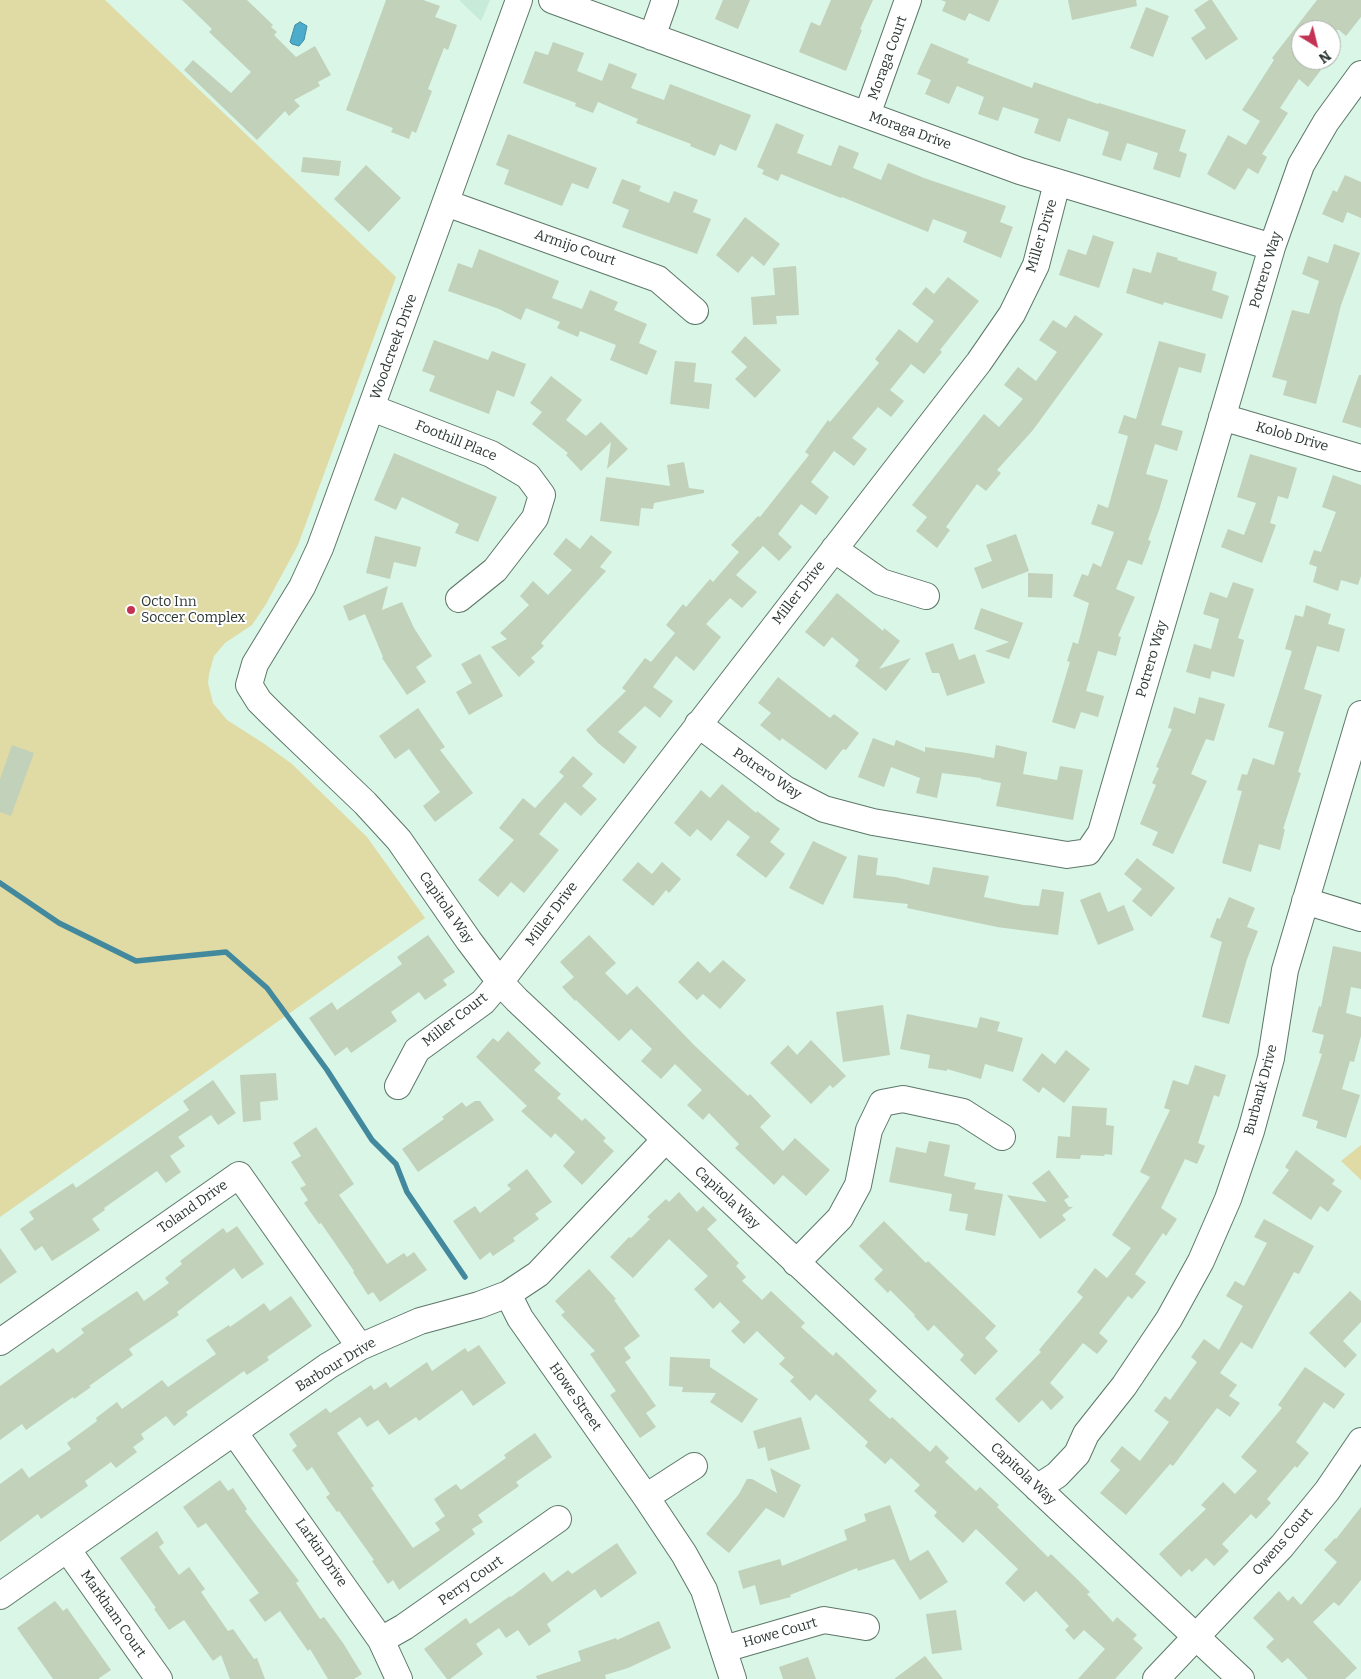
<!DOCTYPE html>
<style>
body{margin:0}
#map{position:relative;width:1361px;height:1679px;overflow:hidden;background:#d9f6e7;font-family:Bitter,serif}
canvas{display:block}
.north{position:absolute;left:1291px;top:20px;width:50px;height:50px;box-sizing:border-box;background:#fff;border:1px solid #abafad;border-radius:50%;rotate:144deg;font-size:14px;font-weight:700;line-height:20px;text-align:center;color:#2c3731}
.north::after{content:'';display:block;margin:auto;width:18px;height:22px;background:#c33252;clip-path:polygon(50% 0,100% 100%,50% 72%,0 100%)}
</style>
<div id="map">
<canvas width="1361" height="1679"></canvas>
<div class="north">N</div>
</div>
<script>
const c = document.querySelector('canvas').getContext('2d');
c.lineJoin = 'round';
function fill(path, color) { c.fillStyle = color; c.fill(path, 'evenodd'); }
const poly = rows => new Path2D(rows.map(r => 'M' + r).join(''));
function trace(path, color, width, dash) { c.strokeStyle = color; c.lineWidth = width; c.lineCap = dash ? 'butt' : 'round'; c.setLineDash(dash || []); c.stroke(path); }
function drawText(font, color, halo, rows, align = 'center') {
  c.font = font + ' Bitter,serif'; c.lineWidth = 4; c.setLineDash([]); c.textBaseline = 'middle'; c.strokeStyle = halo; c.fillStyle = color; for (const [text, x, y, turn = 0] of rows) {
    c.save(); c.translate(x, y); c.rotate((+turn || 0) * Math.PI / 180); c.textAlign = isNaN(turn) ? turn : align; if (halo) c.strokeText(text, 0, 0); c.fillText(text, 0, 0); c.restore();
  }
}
const built = poly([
 [459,0,490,0,481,21]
]);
const green = poly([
 [0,0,105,0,396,277,298,545,266,604,252,625,225,643,214,656,209,674,208,683,213,703,227,720,263,743,292,764,367,837,425,918,0,1217],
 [1361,1145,1361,1180,1341,1161]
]);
const water = poly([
 [300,22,307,26,304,40,299,46,292,44,290,42,295,25,300,22]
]);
const stream = poly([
 [0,883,59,923,136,961,226,952,267,988,327,1070,372,1140,396,1164,407,1192,465,1277]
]);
const building = poly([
 [182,0,247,0,273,25,271,27,277,32,274,35,296,57,315,46,331,75,318,82,320,86,294,100,300,106,289,116,285,111,257,140,184,70,193,60,231,93,251,72,209,32,212,29],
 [386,0,423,0,440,6,435,17,457,25,448,50,444,48,428,89,432,91,416,133,412,131,409,139,391,132,393,128,346,110],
 [723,0,750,0,738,29,715,19],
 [831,0,873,0,860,29,862,30,846,71,799,52,811,22,820,26],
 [941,0,999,0,989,22,969,13,965,21,942,11,946,2],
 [1068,0,1136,0,1137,6,1072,20],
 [1209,0,1212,0,1238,39,1206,60,1191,38,1206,28,1194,10],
 [1317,0,1361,0,1361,17,1346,36,1339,30,1301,30,1301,60,1308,60,1321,70,1308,87,1299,79,1280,108,1288,113,1262,154,1267,157,1258,174,1248,168,1235,190,1207,174,1228,135,1246,145,1260,121,1242,110,1274,60,1272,58],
 [1146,7,1169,16,1153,57,1130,48],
 [553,42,584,53,577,71,602,81,609,63,637,74,631,88,664,100,670,84,751,115,736,151,720,144,715,156,690,146,691,144,636,123,638,119,598,102,593,113,575,106,576,103,523,83,535,51,548,55],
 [931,43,969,59,967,63,1032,88,1034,82,1098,104,1099,103,1186,130,1179,151,1187,154,1180,178,1153,169,1158,153,1127,143,1121,161,1102,155,1109,132,1068,118,1060,142,1034,133,1039,119,1003,107,998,121,978,114,984,97,957,86,949,104,925,94,931,80,917,74],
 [776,123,804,135,797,153,831,166,839,145,859,153,853,168,881,180,888,163,924,178,1006,206,1000,222,1013,227,1001,258,963,242,967,232,933,219,928,232,842,197,841,198,781,174,778,181,762,174,764,170,757,167],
 [508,134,597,168,588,189,572,183,562,206,504,184,509,170,496,165],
 [303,157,341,161,339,176,301,172],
 [366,165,401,198,369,232,334,199],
 [1345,175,1361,182,1361,218,1347,212,1343,223,1322,214,1333,190,1337,192],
 [622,179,641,186,639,191,669,203,674,191,698,200,693,212,711,219,697,254,622,227,629,210,612,203],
 [745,217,780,244,764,266,752,256,738,273,716,255],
 [1093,235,1114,242,1099,288,1059,275,1068,249,1086,255],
 [1334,244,1360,253,1341,305,1316,404,1283,395,1287,381,1272,377,1292,310,1309,314,1319,281,1302,274,1308,256,1328,263],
 [479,249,559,281,552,298,582,309,590,290,618,302,614,310,647,324,639,343,657,351,647,375,610,360,616,345,580,331,578,337,557,328,560,322,526,308,521,320,499,309,448,291,458,263,472,268],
 [1157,252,1178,258,1177,260,1217,272,1212,290,1229,296,1222,319,1164,302,1163,305,1126,293,1133,268,1151,273],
 [796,266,799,315,776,316,777,324,753,325,751,297,775,295,773,268],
 [948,277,979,301,940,350,942,352,924,374,911,364,890,390,904,401,891,417,878,407,852,438,867,449,854,466,834,451,811,482,829,497,816,515,801,504,778,534,792,547,779,561,763,546,736,575,757,592,742,608,730,598,706,624,721,637,694,671,676,656,653,687,673,701,660,718,645,706,618,732,637,747,624,764,598,743,586,730,626,691,622,688,645,658,651,662,675,633,666,625,683,604,686,607,710,579,713,582,739,552,731,545,758,516,760,517,809,455,805,452,828,420,830,422,879,363,875,359,899,329,917,343,934,321,912,304,926,287,934,294],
 [1075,315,1103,334,1033,430,997,470,1001,473,986,491,977,484,946,527,950,530,937,548,916,531,927,517,912,505,984,414,999,427,1023,399,1004,385,1018,367,1036,381,1057,352,1039,340,1053,320,1066,328],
 [745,336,781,370,755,398,735,379,747,367,731,352],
 [434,340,488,360,492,351,526,364,514,397,497,390,489,414,429,391,435,376,422,371],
 [1159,341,1206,354,1201,373,1179,367,1161,425,1183,431,1177,451,1155,444,1146,474,1168,480,1159,510,1148,540,1151,541,1142,565,1128,560,1116,589,1135,597,1118,636,1121,637,1116,656,1098,651,1086,691,1104,696,1098,717,1081,712,1075,729,1052,722,1070,662,1067,661,1073,642,1078,644,1089,603,1073,596,1082,574,1088,576,1093,563,1101,567,1114,532,1091,524,1098,504,1108,508,1128,436,1118,433,1124,415,1136,419],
 [675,361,696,363,694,382,712,384,709,409,670,404],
 [1359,375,1361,375,1361,428,1342,422],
 [551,376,582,400,566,420,586,436,601,422,628,449,607,469,611,442,581,471,566,455,568,453,532,424,542,412,530,403],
 [394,453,497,497,478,542,455,533,459,524,402,497,396,510,374,500],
 [1250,454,1297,468,1288,499,1278,496,1270,523,1276,525,1262,563,1221,547,1228,529,1244,535,1256,503,1237,497],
 [684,462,689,488,704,490,704,493,654,503,653,509,641,508,639,526,600,521,606,477,670,486,667,465],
 [1333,475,1361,485,1361,576,1358,585,1341,580,1338,591,1313,582,1317,567,1309,564,1314,550,1321,552,1336,512,1322,507],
 [1016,534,1029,571,982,589,974,568,992,561,986,545],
 [591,535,612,552,600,567,606,571,541,643,544,646,531,658,535,662,519,677,491,647,507,639,500,633,529,605,520,596,533,581,548,595,572,570,553,554,566,538,580,549],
 [375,536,421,547,416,567,394,562,390,579,366,573],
 [1028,573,1053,574,1052,598,1028,597],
 [1233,582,1254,589,1238,638,1244,640,1234,677,1212,671,1210,679,1186,672,1194,644,1211,649,1219,619,1203,614,1210,592,1227,598],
 [388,586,382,610,402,602,414,628,432,656,416,667,426,682,407,695,382,658,383,657,365,614,349,621,343,606],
 [837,593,883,631,884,628,900,641,879,669,911,658,886,691,855,666,859,660,832,637,824,647,805,632],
 [1306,605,1331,614,1328,624,1345,629,1339,652,1317,646,1304,689,1322,695,1298,772,1301,773,1283,829,1285,829,1280,850,1259,844,1251,872,1222,863,1242,791,1237,790,1242,774,1247,775,1253,758,1274,765,1284,732,1268,727,1292,651,1285,649,1295,615,1303,617],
 [981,608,1023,623,1009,659,985,651,1009,642,974,629],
 [953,643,959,660,975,654,985,683,947,696,939,673,932,673,925,653],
 [480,654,503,696,469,715,456,692,472,683,461,664],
 [778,677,830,718,834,714,859,733,846,750,843,749,826,770,782,738,780,741,760,725,771,713,758,703],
 [1199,697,1225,704,1214,741,1206,739,1191,774,1207,781,1173,854,1152,845,1158,832,1140,824,1156,785,1152,783,1159,768,1156,767,1172,729,1168,728,1174,707,1195,714],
 [418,708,445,747,440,750,473,793,435,822,423,806,440,792,409,749,395,759,379,736],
 [873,738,894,746,896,740,925,752,925,747,967,753,994,758,996,745,1027,752,1023,774,1057,780,1060,766,1083,770,1073,820,996,806,1001,783,981,779,981,778,942,773,937,798,916,793,920,778,891,767,884,787,858,777],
 [12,745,34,753,11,816,0,812,0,779],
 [573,756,593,774,582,786,597,799,581,816,565,802,539,834,559,850,524,893,511,882,498,897,478,880,514,840,499,828,523,798,535,808,564,776,559,772],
 [722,784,756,813,757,811,780,829,770,842,785,854,766,878,736,855,750,837,728,820,711,841,697,829,690,837,674,823,701,790,710,798],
 [813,841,847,857,823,905,789,888],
 [858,855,878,858,876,875,895,877,929,885,933,867,989,876,984,897,1023,905,1039,906,1042,889,1064,892,1058,935,997,927,907,908,908,904,853,898],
 [1137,858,1175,888,1151,917,1132,901,1142,889,1124,874],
 [638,862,652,874,662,862,681,879,669,893,666,890,653,906,622,880],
 [1100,892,1108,912,1124,905,1134,930,1098,945,1080,900],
 [1229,897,1255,908,1247,927,1258,931,1247,959,1229,1024,1202,1017,1222,942,1210,937,1217,918,1220,919],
 [428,935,455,972,443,980,447,985,425,1000,419,992,391,1012,397,1021,351,1053,347,1047,335,1056,309,1018,332,1002,337,1010,402,964,397,957],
 [589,935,616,963,605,973,627,995,637,986,694,1045,748,1096,750,1094,771,1116,760,1127,783,1151,795,1138,830,1170,806,1196,783,1175,774,1185,735,1148,739,1144,709,1113,703,1120,687,1105,702,1090,675,1064,661,1079,641,1061,652,1049,631,1029,619,1041,576,1000,575,1001,562,987,574,977,560,962],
 [1333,946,1361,952,1361,989,1351,987,1346,1013,1361,1017,1361,1036,1354,1062,1350,1061,1342,1089,1360,1095,1346,1138,1316,1128,1318,1121,1302,1116,1322,1054,1319,1053,1324,1035,1312,1032,1319,1006,1321,1007],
 [723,960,746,980,720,1009,703,994,697,1000,678,982,698,961,710,973],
 [883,1005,890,1055,843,1062,836,1012],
 [907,1014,977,1028,980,1017,1000,1022,997,1031,1023,1038,1013,1072,985,1064,981,1079,947,1069,947,1071,928,1068,930,1055,900,1049],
 [508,1031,541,1063,534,1070,561,1094,557,1098,582,1121,585,1118,606,1138,603,1141,614,1151,582,1185,563,1166,575,1152,555,1133,551,1138,521,1111,527,1106,476,1057,493,1038,498,1042],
 [811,1040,846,1076,833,1088,830,1085,811,1104,770,1063,788,1045,797,1055],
 [1066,1050,1090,1069,1064,1103,1043,1087,1039,1093,1022,1080,1042,1053,1055,1064],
 [1195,1065,1226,1075,1219,1097,1214,1095,1198,1143,1205,1146,1197,1164,1185,1159,1161,1208,1177,1219,1166,1236,1163,1233,1135,1274,1146,1282,1132,1299,1128,1296,1099,1333,1108,1341,1097,1354,1083,1343,1050,1383,1064,1397,1051,1410,1042,1400,1019,1423,995,1399,1041,1352,1039,1350,1083,1297,1077,1292,1095,1268,1107,1278,1131,1248,1112,1235,1150,1177,1140,1172,1170,1110,1164,1108,1173,1080,1188,1085],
 [276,1073,278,1100,260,1102,261,1120,243,1122,240,1075],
 [213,1080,236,1113,218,1125,211,1115,178,1137,185,1146,170,1156,181,1172,166,1183,157,1171,104,1208,105,1210,92,1219,100,1230,52,1261,42,1246,35,1251,20,1229,34,1219,29,1212,73,1183,76,1188,189,1110,183,1101],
 [475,1101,480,1101,494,1120,418,1172,402,1149,444,1119,442,1117,462,1102,466,1107],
 [1072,1106,1107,1108,1106,1125,1114,1126,1112,1155,1105,1154,1104,1156,1081,1155,1080,1159,1056,1158,1058,1136,1070,1137],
 [316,1127,354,1184,339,1195,387,1264,404,1253,407,1257,414,1252,427,1270,380,1302,373,1292,368,1295,353,1272,354,1271,321,1223,319,1224,304,1203,308,1200,300,1188,306,1185,291,1162,301,1156,293,1143],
 [929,1141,950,1145,944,1176,976,1183,974,1189,1003,1194,995,1236,965,1230,968,1214,949,1211,952,1194,889,1182,896,1147,926,1153],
 [1296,1150,1335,1180,1332,1184,1342,1191,1328,1212,1320,1206,1311,1220,1272,1193,1289,1170,1285,1167],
 [527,1169,552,1202,535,1214,539,1219,513,1238,515,1241,493,1256,490,1252,480,1260,453,1221,475,1206,480,1213,511,1189,507,1185],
 [1049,1170,1069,1197,1064,1200,1069,1207,1073,1207,1062,1215,1066,1220,1040,1239,1007,1195,1047,1202,1032,1183],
 [679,1192,697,1212,703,1206,717,1220,707,1229,739,1263,736,1266,746,1277,742,1281,762,1300,771,1291,805,1323,801,1327,833,1356,836,1352,877,1391,869,1400,890,1419,892,1417,930,1452,936,1445,949,1458,945,1462,976,1491,980,1487,999,1505,997,1507,1048,1557,1051,1554,1078,1580,1090,1592,1087,1594,1113,1622,1117,1617,1137,1635,1133,1639,1143,1648,1115,1679,1078,1679,1105,1649,1084,1630,1074,1640,1065,1630,1069,1626,1036,1591,1024,1602,1005,1583,1018,1569,976,1529,963,1543,934,1516,937,1512,914,1491,920,1485,891,1458,885,1464,865,1446,868,1442,816,1394,810,1401,790,1381,794,1377,779,1364,785,1358,757,1331,744,1344,731,1331,740,1322,720,1302,713,1309,694,1289,708,1276,669,1239,633,1278,610,1257,629,1237,631,1238,650,1219,647,1217,666,1199,669,1202],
 [1264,1219,1314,1246,1299,1274,1294,1272,1252,1349,1241,1342,1220,1373,1237,1385,1229,1396,1240,1403,1230,1417,1217,1408,1173,1466,1170,1464,1126,1515,1100,1493,1120,1470,1110,1461,1122,1446,1140,1461,1169,1422,1154,1411,1165,1396,1170,1400,1197,1362,1191,1357,1204,1339,1219,1350,1243,1306,1226,1296,1235,1281,1244,1286,1267,1243,1254,1237],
 [884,1221,926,1263,928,1261,996,1326,985,1338,998,1351,975,1375,960,1360,964,1355,934,1325,928,1331,914,1316,915,1315,890,1290,888,1293,874,1279,883,1270,859,1246],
 [237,1226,264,1264,242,1279,234,1268,177,1312,179,1315,129,1349,133,1355,89,1386,91,1387,74,1399,73,1397,26,1430,22,1424,0,1440,0,1386,53,1348,57,1353,84,1333,81,1329,137,1291,144,1301,169,1283,165,1278,182,1264,180,1261,223,1228,227,1233],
 [0,1248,17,1272,0,1284],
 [589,1269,616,1299,614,1300,640,1336,624,1348,631,1358,625,1362,656,1406,646,1413,656,1427,640,1438,610,1395,616,1391,590,1354,595,1351,561,1315,565,1312,555,1301],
 [1350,1291,1361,1301,1361,1322,1343,1341,1357,1355,1345,1368,1309,1333],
 [291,1296,312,1326,267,1357,269,1360,247,1375,244,1371,186,1412,188,1415,174,1426,166,1416,141,1434,144,1439,133,1447,137,1452,116,1468,111,1462,85,1481,88,1486,41,1519,38,1514,0,1542,0,1484,22,1468,29,1478,71,1449,67,1443,97,1421,96,1418,117,1402,122,1409,162,1380,168,1387,216,1354,206,1340,229,1325,230,1327,264,1303,270,1311],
 [479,1345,506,1383,473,1406,462,1390,419,1421,416,1417,389,1435,378,1420,367,1427,360,1417,337,1433,374,1486,371,1488,413,1548,440,1530,435,1523,445,1516,434,1499,456,1484,461,1490,506,1458,504,1455,535,1433,552,1457,516,1482,519,1486,478,1515,483,1522,472,1529,475,1534,399,1590,393,1580,388,1584,372,1561,374,1560,339,1511,337,1512,326,1497,330,1494,312,1467,307,1471,292,1450,297,1446,289,1434,326,1408,330,1413,371,1385,374,1390,386,1382,390,1388,427,1362,432,1371,465,1348,468,1352],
 [670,1357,710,1359,710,1367,758,1399,742,1423,710,1402,716,1393,682,1392,683,1387,669,1386],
 [1305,1367,1345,1394,1334,1409,1324,1402,1296,1442,1309,1453,1297,1468,1295,1466,1267,1499,1271,1503,1256,1519,1251,1514,1222,1544,1229,1551,1214,1566,1206,1558,1192,1572,1189,1569,1181,1577,1159,1554,1206,1509,1201,1505,1223,1482,1235,1494,1257,1471,1241,1457,1282,1408,1278,1405],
 [801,1417,810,1449,768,1461,765,1447,758,1449,753,1431],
 [770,1468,801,1485,784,1518,766,1508,729,1553,706,1534,739,1494,747,1479,752,1479,777,1493],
 [220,1480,228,1491,233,1488,247,1509,245,1511,299,1581,296,1583,320,1619,324,1617,343,1643,362,1674,354,1679,328,1679,310,1649,308,1651,280,1611,265,1622,249,1600,259,1593,206,1523,198,1528,183,1507],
 [890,1505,910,1561,928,1550,948,1582,920,1600,894,1559,858,1571,857,1568,790,1595,791,1597,760,1605,755,1585,743,1589,738,1571,780,1559,782,1566,847,1540,844,1530,866,1521,864,1514],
 [1361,1507,1361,1580,1339,1606,1334,1602,1313,1622,1357,1668,1345,1679,1308,1679,1288,1658,1282,1663,1266,1647,1274,1639,1253,1618,1279,1591,1288,1601,1293,1596,1301,1605,1337,1562,1324,1550,1335,1538,1336,1539],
 [157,1531,164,1543,159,1547,179,1575,189,1567,205,1589,201,1592,228,1631,233,1629,254,1659,257,1658,265,1679,230,1679,221,1655,213,1661,184,1620,169,1630,154,1609,156,1608,120,1558],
 [617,1543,637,1573,601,1598,595,1589,547,1624,551,1631,529,1646,518,1630,506,1638,499,1628,476,1644,483,1654,450,1679,447,1679,424,1649,466,1618,470,1624,510,1596,511,1597,544,1572,552,1582,568,1570,572,1574],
 [55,1601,63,1611,67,1608,111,1670,98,1679,53,1679,17,1628],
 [956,1610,962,1650,932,1654,926,1614],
 [659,1621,671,1648,628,1668,605,1675,606,1679,537,1679,536,1676,581,1661,578,1651,616,1638,617,1640],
 [925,1656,943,1679,894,1679],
 [808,1657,816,1679,783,1679,779,1667]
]);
const minor = poly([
 [519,0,320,548,302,587,255,664,249,685,259,701,272,714,365,803,399,840,469,941,500,982,517,1000,1241,1679],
 [552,0,1020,171,1272,247],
 [652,37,665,0],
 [867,115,908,0],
 [446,203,658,279,695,311],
 [372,408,491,454,528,476,542,495,535,518,495,570,459,599],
 [1222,417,1361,458],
 [834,549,881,582,926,596],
 [698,724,785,789,824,809,873,822,1067,855,1088,852,1101,833,1272,247,1301,165,1326,122,1361,74],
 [1305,901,1361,918],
 [398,1086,417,1050,483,1002,500,982,979,362,1012,314,1036,265,1057,183],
 [796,1263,840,1218,858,1185,869,1130,882,1103,903,1099,963,1112,1002,1137],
 [508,1294,520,1318,646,1497,684,1554,704,1590,733,1679],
 [0,1342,239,1175,360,1347],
 [234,1432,381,1640,399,1679],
 [1037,1488,1057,1475,1077,1454,1086,1434,1124,1386,1169,1319,1201,1261,1228,1199,1251,1131,1271,1058,1285,970,1361,714],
 [646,1497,694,1466],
 [67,1549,159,1679],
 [0,1596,328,1366,360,1347,420,1321,479,1305,508,1294,538,1274,665,1140],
 [381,1640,404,1627,558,1519],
 [724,1649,824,1620,866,1627],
 [1156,1679,1282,1546,1327,1491,1361,1441]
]);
const markers = [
 [131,610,5,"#c33252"]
];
const streetNames = [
 ["Moraga Court",888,58,-70],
 ["Moraga Drive",910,131,20],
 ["Miller Drive",1042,236,-73],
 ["Armijo Court",575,248,19],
 ["Potrero Way",1266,270,-73],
 ["Woodcreek Drive",394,347,-70],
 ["Kolob Drive",1292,437,16],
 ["Foothill Place",456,441,22],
 ["Miller Drive",799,593,-52],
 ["Potrero Way",1152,659,-74],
 ["Potrero Way",767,774,34],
 ["Capitola Way",446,908,55],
 ["Miller Drive",552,914,-53],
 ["Miller Court",455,1020,-38],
 ["Burbank Drive",1261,1090,-75],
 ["Capitola Way",727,1198,43],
 ["Toland Drive",193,1207,-35],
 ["Barbour Drive",336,1365,-31],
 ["Howe Street",575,1397,55],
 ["Capitola Way",1023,1474,43],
 ["Owens Court",1283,1542,-49],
 ["Larkin Drive",321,1553,55],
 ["Perry Court",471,1581,-35],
 ["Markham Court",113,1614,55],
 ["Howe Court",780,1633,-16]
];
const poiNames = [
 ["Octo Inn",141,602],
 ["Soccer Complex",141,618]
];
fill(built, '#c7ebd9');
fill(green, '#e0daa5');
fill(water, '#4caccb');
trace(water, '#42899d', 1);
trace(stream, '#42899d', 5.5);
fill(building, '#c2d1b9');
trace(minor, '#5d7769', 28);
trace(minor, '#fff', 26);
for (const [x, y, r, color] of markers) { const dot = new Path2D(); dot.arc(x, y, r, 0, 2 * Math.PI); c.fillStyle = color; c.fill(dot); trace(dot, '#fff', 2); }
drawText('14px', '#2c3731', '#fff', streetNames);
drawText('14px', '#2c3731', '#fff', poiNames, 'left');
</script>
